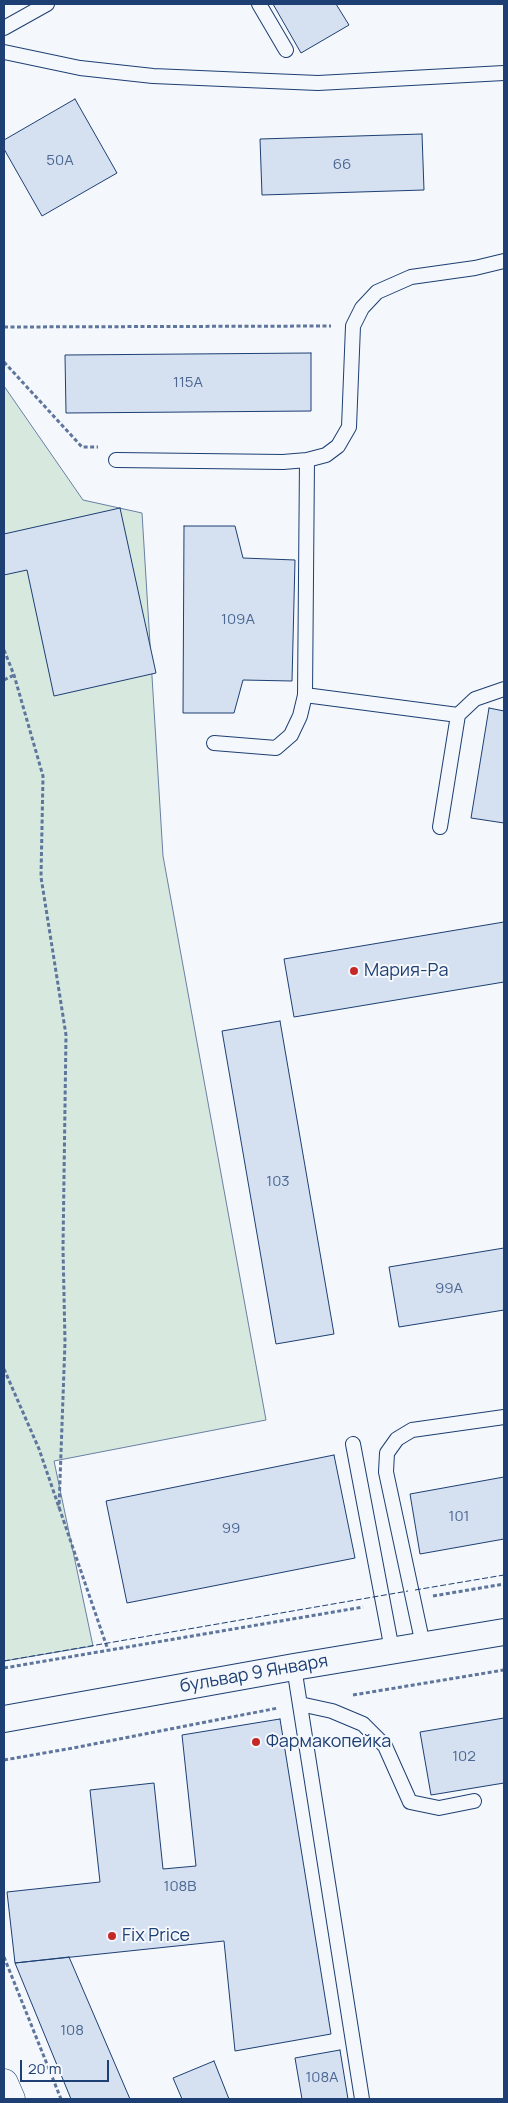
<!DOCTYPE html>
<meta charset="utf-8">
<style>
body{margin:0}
#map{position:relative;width:508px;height:2103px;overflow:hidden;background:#f4f7fb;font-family:Manrope,sans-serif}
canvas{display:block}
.frame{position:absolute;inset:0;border:5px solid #1d3f73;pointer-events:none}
.scale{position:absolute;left:20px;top:2060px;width:89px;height:22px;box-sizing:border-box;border:2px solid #1d3f73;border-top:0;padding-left:6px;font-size:15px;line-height:18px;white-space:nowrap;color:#1d3f73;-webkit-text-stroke:4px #f4f7fb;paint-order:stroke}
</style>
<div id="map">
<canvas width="508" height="2103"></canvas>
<div class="frame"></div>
<div class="scale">20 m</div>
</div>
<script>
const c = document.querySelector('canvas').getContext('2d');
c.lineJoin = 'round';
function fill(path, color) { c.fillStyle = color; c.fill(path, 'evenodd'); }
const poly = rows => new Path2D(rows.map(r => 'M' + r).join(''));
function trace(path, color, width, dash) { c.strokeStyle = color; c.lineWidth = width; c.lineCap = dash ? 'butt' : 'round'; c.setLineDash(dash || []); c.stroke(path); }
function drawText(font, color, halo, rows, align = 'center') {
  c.font = font + ' Manrope,sans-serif'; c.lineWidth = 4; c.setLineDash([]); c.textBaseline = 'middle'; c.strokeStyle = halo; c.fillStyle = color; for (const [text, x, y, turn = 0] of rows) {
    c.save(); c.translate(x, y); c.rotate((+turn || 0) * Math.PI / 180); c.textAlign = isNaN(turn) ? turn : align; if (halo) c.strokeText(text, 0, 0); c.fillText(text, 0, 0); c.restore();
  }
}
const green = poly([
 [4,386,83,500,142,513,163,856,266,1420,54,1461,93,1646,4,1661,4,386]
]);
const building = poly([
 [273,4,336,4,349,25,301,53,273,4],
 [75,99,117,173,42,216,4,149,4,140,75,99],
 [422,134,424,190,262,195,260,139,422,134],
 [311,353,311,411,66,413,65,355,311,353],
 [120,508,156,673,54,696,27,570,4,575,4,534,120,508],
 [184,526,235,526,243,558,295,560,292,681,243,680,234,713,183,713,184,526],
 [489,708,504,711,504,823,471,818,489,708],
 [504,922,504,982,294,1017,284,959,504,922],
 [280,1021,334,1334,276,1344,222,1031,280,1021],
 [504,1248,504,1310,399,1327,389,1267,504,1248],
 [334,1455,355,1558,127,1603,106,1501,334,1455],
 [504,1477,504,1539,420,1554,410,1494,504,1477],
 [504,1718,504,1783,431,1795,420,1732,504,1718],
 [280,1719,331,2034,235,2051,224,1941,15,1963,7,1892,100,1882,90,1790,154,1783,163,1869,196,1866,182,1735,280,1719],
 [69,1957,130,2099,71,2099,15,1963,69,1957],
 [340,2050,348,2099,302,2099,295,2058,340,2050],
 [214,2061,229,2099,182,2099,173,2078,214,2061]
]);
const path = poly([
 [4,327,331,326],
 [4,362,82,447,98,447],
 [4,650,14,675,43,776,41,877,66,1035,63,1248,65,1342,59,1508],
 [4,680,14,675],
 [4,1369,39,1449,108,1650],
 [433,1596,504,1584],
 [4,1668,363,1607],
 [353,1695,504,1670],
 [4,1760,73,1748,278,1708],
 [4,1957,61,2099]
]);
const service = poly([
 [259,4,286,50],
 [4,28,47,4],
 [4,52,80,68,153,76,246,80,318,83,504,73],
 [116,460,283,462,307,460,326,455,338,446,349,427,353,326,362,308,377,292,411,277,475,268,504,261],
 [307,460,305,695,458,715,475,699,504,689],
 [214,743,276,748,291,735,300,716,305,695],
 [440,827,458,715],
 [353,1444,392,1650],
 [423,1645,386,1472,387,1453,397,1439,412,1430,504,1417],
 [294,1667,362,2099],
 [300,1704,332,1711,363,1724,385,1746,410,1802,439,1808,474,1801]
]);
const minor = poly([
 [4,1719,294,1667,504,1632]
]);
const secondary = poly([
 [4,2083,11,2099]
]);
const fence = poly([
 [415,1590,504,1575],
 [4,1661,408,1591]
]);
const markers = [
 [354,971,5,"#c62828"],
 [256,1742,5,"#c62828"],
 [112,1936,5,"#c62828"]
];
const numberNames = [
 ["50А",60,161],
 ["66",342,165],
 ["115А",188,383],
 ["109А",238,620],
 ["103",278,1182],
 ["99А",449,1289],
 ["101",459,1517],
 ["99",231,1529],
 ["102",464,1757],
 ["108В",180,1887],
 ["108",72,2031],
 ["108А",322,2078]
];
const poiNames = [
 ["Мария-Ра",364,971],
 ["Фармакопейка",266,1742],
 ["Fix Price",122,1936]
];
const streetNames = [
 ["бульвар 9 Января",254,1674,-10]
];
fill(green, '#d7e8df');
trace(green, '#687fa3', 1);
fill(building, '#d5e0f0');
trace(building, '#1d3f73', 1);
trace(service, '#1d3f73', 16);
trace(minor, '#1d3f73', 28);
trace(secondary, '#1d3f73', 29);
trace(path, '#5e769c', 3, [4, 2.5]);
trace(service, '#f4f7fb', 14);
trace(minor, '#f4f7fb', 26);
trace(secondary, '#f4f7fb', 28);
trace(fence, '#1d3f73', 1, [6, 2.5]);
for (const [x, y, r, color] of markers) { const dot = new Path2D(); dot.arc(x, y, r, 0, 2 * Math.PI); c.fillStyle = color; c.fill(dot); trace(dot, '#f4f7fb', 2); }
drawText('15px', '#4b6792', null, numberNames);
drawText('18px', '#1d3f73', '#f4f7fb', poiNames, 'left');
drawText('18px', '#1d3f73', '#f4f7fb', streetNames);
</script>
